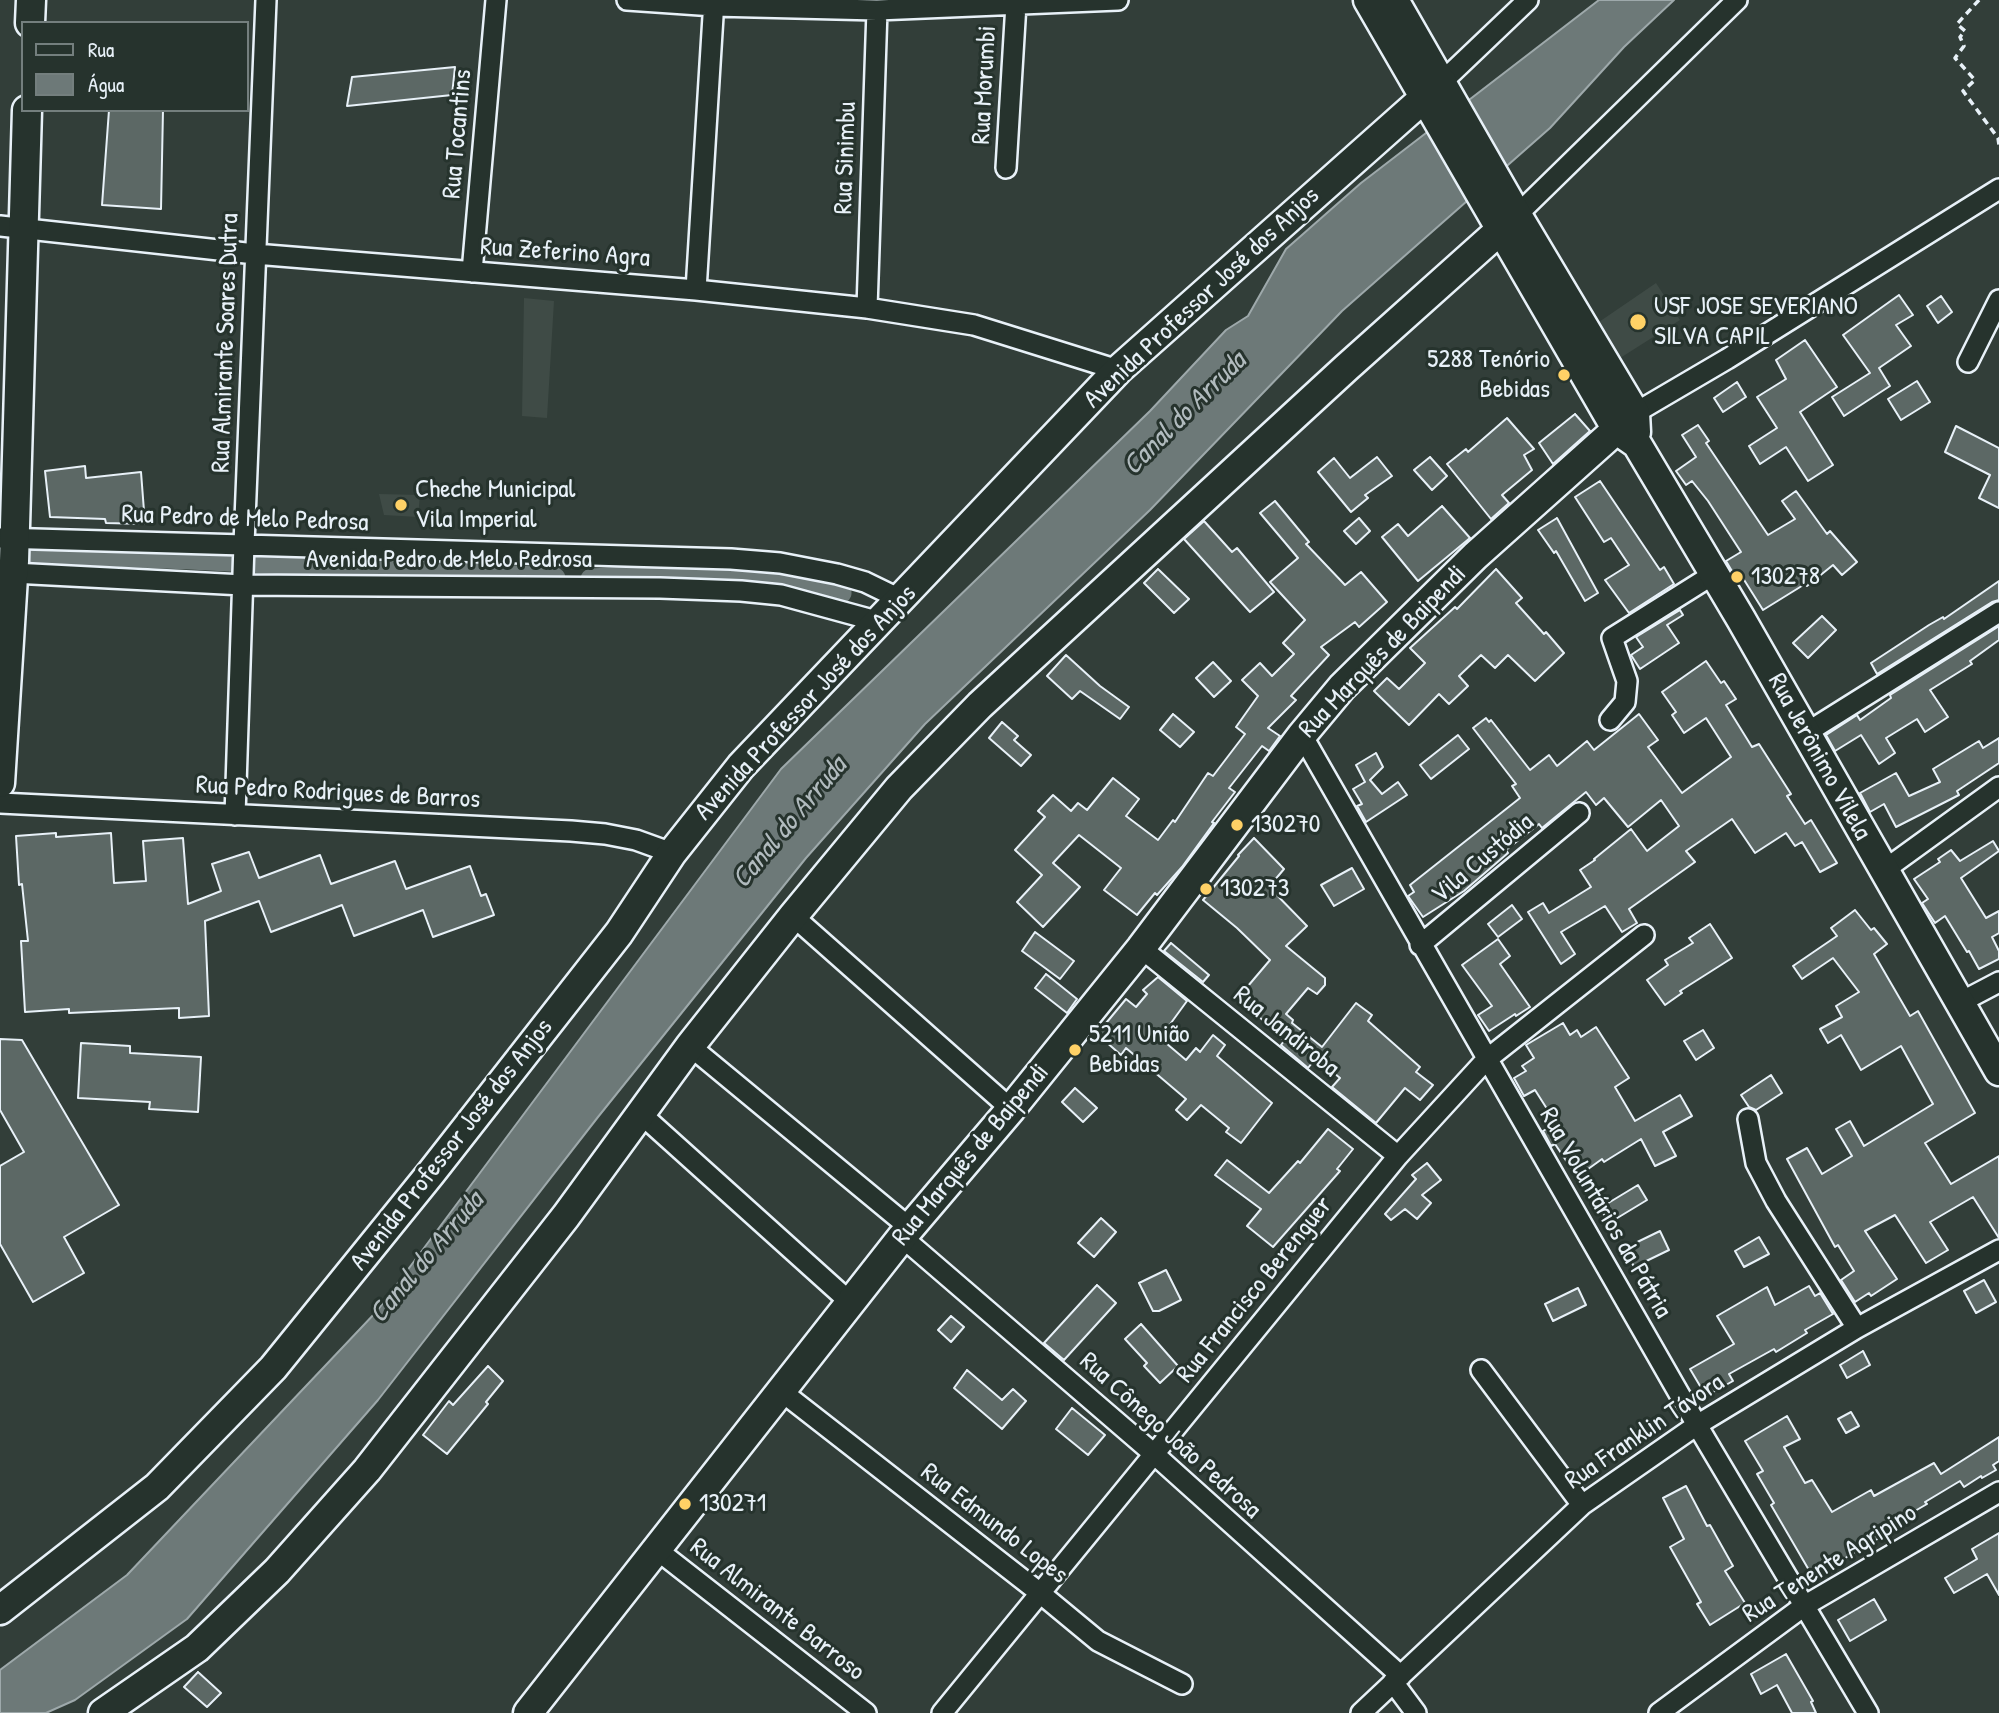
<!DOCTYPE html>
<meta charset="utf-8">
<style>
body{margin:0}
#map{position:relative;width:1999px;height:1713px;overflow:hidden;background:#323e39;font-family:"Patrick Hand",sans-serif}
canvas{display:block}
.legend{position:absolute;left:21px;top:21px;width:228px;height:91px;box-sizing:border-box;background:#26332d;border:2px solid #747f7e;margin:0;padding:9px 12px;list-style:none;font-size:21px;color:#e8f1f8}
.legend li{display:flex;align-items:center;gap:14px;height:35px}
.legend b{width:35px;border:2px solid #747f7e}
</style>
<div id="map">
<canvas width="1999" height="1713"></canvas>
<ul class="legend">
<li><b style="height:9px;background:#26332d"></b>Rua</li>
<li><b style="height:19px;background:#6d7978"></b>Água</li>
</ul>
</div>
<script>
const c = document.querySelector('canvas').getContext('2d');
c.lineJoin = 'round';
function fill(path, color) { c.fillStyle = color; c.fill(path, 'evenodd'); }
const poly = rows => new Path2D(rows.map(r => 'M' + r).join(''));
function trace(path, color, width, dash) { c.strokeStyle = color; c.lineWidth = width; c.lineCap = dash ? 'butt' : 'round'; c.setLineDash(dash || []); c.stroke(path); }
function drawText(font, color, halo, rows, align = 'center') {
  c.font = font + ' "Patrick Hand",sans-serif'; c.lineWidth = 6; c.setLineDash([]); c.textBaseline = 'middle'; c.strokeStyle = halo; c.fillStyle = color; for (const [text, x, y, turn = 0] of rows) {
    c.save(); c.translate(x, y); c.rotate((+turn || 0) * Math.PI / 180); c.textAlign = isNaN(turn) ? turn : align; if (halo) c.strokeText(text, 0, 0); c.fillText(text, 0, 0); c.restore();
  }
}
const built = poly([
 [1656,283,1680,320,1617,360,1596,324],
 [524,298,554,301,547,418,522,416],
 [379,494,420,495,418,517,384,515]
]);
const water = poly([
 [1599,0,1674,0,1624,47,1550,128,1342,311,1150,510,925,724,806,858,598,1117,378,1400,187,1619,75,1700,46,1713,0,1713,0,1670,127,1575,377,1311,781,769,1150,411,1226,330,1248,316,1286,249,1361,183,1599,0]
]);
const canal = poly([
 [0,552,190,559,555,578],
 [591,579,666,575,698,579,757,575,794,577,841,593]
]);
const building = poly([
 [455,67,452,95,347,106,352,77,455,67],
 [109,110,163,110,161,209,102,205,109,110],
 [1899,295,1913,315,1896,325,1911,346,1879,368,1890,386,1844,416,1832,397,1870,373,1843,335,1899,295],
 [1941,296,1952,312,1938,323,1927,306,1941,296],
 [1805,340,1837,387,1800,412,1833,465,1808,481,1786,447,1760,464,1749,446,1777,428,1757,397,1786,379,1776,360,1805,340],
 [1917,381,1930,402,1901,420,1888,399,1917,381],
 [1737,382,1746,397,1723,412,1714,398,1737,382],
 [1575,414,1590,431,1553,464,1539,443,1575,414],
 [1507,418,1534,449,1524,455,1532,470,1502,495,1509,503,1491,519,1447,464,1466,449,1468,452,1507,418],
 [1698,425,1709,441,1706,443,1768,535,1795,519,1782,501,1796,491,1827,534,1830,531,1857,562,1842,575,1833,565,1807,586,1805,584,1763,610,1741,575,1736,578,1726,561,1741,552,1708,501,1692,481,1686,485,1676,471,1696,457,1682,435,1698,425],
 [1956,426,1999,448,1999,508,1979,498,1990,475,1945,452,1956,426],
 [1377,457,1392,476,1365,495,1368,498,1351,512,1318,472,1334,458,1350,478,1377,457],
 [1430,457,1447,476,1432,490,1414,470,1430,457],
 [85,466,86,478,141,472,145,524,106,523,105,519,50,517,45,471,85,466],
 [1600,481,1660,570,1664,567,1674,584,1629,613,1605,580,1629,565,1611,538,1604,542,1575,497,1600,481],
 [1275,501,1309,542,1306,544,1345,585,1361,572,1387,602,1359,627,1355,622,1321,647,1329,655,1291,696,1296,700,1268,728,1280,736,1269,751,1262,746,1229,788,1235,792,1212,822,1214,823,1182,867,1157,895,1155,893,1137,915,1104,890,1121,868,1079,835,1053,863,1080,887,1043,927,1017,902,1042,875,1015,850,1045,817,1038,811,1053,795,1071,811,1078,803,1087,810,1113,778,1139,799,1126,816,1158,840,1173,820,1175,822,1208,773,1213,776,1245,734,1236,727,1258,696,1242,680,1260,663,1272,676,1294,654,1283,643,1305,620,1270,582,1298,558,1260,513,1275,501],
 [1442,506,1470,538,1418,581,1382,537,1398,524,1408,536,1442,506],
 [1359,518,1370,531,1356,544,1344,531,1359,518],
 [1557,518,1598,593,1585,601,1556,551,1554,553,1538,530,1557,518],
 [1204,521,1232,552,1237,548,1274,592,1250,612,1184,539,1204,521],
 [1158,569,1189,599,1174,613,1144,583,1158,569],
 [1496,569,1522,598,1516,603,1544,634,1546,632,1564,653,1535,681,1508,655,1495,668,1481,655,1459,676,1468,686,1449,704,1439,694,1409,725,1374,691,1387,678,1399,689,1425,663,1410,648,1455,607,1457,609,1496,569],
 [1999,581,1999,600,1992,602,1877,674,1871,663,1929,625,1943,617,1944,619,1999,581],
 [1680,610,1683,615,1667,625,1679,643,1640,669,1631,655,1643,647,1636,637,1680,610],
 [1822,616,1836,630,1808,658,1793,643,1822,616],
 [1999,626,1999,640,1970,661,1972,664,1930,690,1948,717,1925,732,1917,719,1886,738,1895,753,1879,764,1861,735,1835,751,1826,735,1857,715,1860,720,1891,698,1890,695,1999,626],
 [1066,655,1100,686,1129,707,1120,719,1080,691,1072,699,1047,676,1066,655],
 [1706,661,1721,683,1724,681,1736,699,1726,705,1752,747,1759,744,1791,794,1787,796,1805,824,1811,820,1837,863,1820,872,1802,842,1795,846,1786,833,1755,853,1732,819,1686,851,1695,862,1629,909,1637,923,1622,932,1605,906,1561,932,1575,954,1561,964,1528,912,1543,903,1549,913,1591,887,1580,870,1595,860,1594,859,1631,829,1647,851,1679,826,1661,800,1628,827,1604,798,1596,805,1586,792,1542,828,1539,824,1506,850,1508,853,1464,891,1423,917,1408,896,1414,892,1410,885,1520,798,1512,786,1516,784,1473,728,1486,718,1489,722,1491,720,1530,770,1549,755,1557,766,1587,741,1594,750,1639,714,1658,740,1648,747,1682,793,1731,757,1706,718,1684,733,1672,715,1676,712,1662,692,1706,661],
 [1213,662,1231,681,1214,697,1196,678,1213,662],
 [1173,714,1194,732,1180,747,1160,730,1173,714],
 [1002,722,1018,736,1014,740,1031,755,1021,766,989,738,1002,722],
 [1458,735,1469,749,1431,779,1420,765,1458,735],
 [1999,738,1999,763,1957,791,1959,795,1896,827,1884,804,1870,812,1860,793,1896,773,1909,796,1940,782,1933,769,1979,741,1983,748,1999,738],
 [1376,753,1383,767,1370,780,1382,794,1398,782,1407,795,1366,822,1357,806,1362,804,1353,789,1365,782,1356,765,1376,753],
 [56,833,56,837,111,833,114,883,146,881,143,841,183,838,188,904,221,891,212,864,249,852,259,878,320,855,331,884,395,861,406,889,470,866,481,896,486,894,494,915,433,937,423,910,354,936,342,905,271,932,259,901,205,921,209,1016,179,1018,179,1008,69,1013,69,1009,25,1012,21,941,28,941,22,884,19,885,16,836,56,833],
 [1254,838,1284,869,1269,887,1307,926,1286,946,1325,978,1325,985,1317,994,1308,988,1286,1014,1293,1020,1292,1023,1322,1047,1356,1003,1372,1015,1368,1021,1420,1067,1416,1072,1433,1085,1420,1100,1405,1088,1376,1123,1332,1087,1340,1078,1316,1058,1308,1068,1281,1045,1284,1041,1275,1030,1237,999,1270,960,1237,928,1203,900,1239,856,1238,855,1254,838],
 [1993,841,1999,851,1961,878,1986,918,1999,911,1999,933,1992,937,1999,951,1999,959,1979,969,1969,951,1967,952,1945,916,1935,923,1922,903,1928,899,1914,879,1940,862,1938,859,1951,850,1960,861,1993,841],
 [1352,868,1364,889,1334,906,1321,885,1352,868],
 [1512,905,1522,919,1498,937,1488,924,1512,905],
 [1855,910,1871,930,1874,928,1887,944,1874,954,1910,1016,1918,1011,1975,1113,1925,1143,1951,1184,1999,1156,1999,1238,1973,1197,1930,1222,1948,1250,1926,1263,1895,1215,1865,1231,1897,1279,1871,1296,1869,1293,1855,1302,1841,1280,1854,1271,1838,1245,1835,1247,1787,1159,1807,1148,1822,1174,1852,1156,1836,1129,1850,1121,1864,1146,1933,1104,1901,1046,1861,1070,1841,1035,1828,1043,1820,1029,1842,1017,1836,1006,1859,992,1833,958,1802,979,1793,966,1837,936,1831,928,1855,910],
 [1710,924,1732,958,1680,991,1682,993,1665,1005,1647,980,1668,965,1665,960,1693,943,1689,938,1710,924],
 [1035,932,1074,961,1060,979,1022,951,1035,932],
 [1498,939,1510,956,1500,964,1530,1007,1516,1016,1515,1014,1489,1031,1478,1015,1492,1006,1462,965,1498,939],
 [1171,943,1209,975,1203,982,1164,951,1171,943],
 [1046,974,1077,999,1067,1013,1035,988,1046,974],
 [1158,977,1187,1001,1160,1038,1186,1060,1196,1048,1200,1052,1213,1035,1225,1045,1217,1056,1272,1103,1241,1143,1226,1132,1229,1128,1201,1105,1187,1120,1176,1110,1186,1099,1126,1048,1121,1055,1097,1034,1126,999,1136,1007,1147,994,1143,990,1158,977],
 [1563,1023,1570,1035,1577,1030,1581,1037,1596,1027,1629,1078,1615,1087,1635,1121,1680,1095,1692,1116,1663,1132,1676,1156,1655,1166,1641,1139,1604,1162,1602,1159,1577,1177,1555,1144,1551,1146,1543,1131,1556,1123,1535,1090,1524,1096,1514,1078,1526,1071,1522,1066,1534,1058,1526,1045,1563,1023],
 [1703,1030,1714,1048,1696,1060,1684,1041,1703,1030],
 [0,1039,22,1040,119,1205,64,1237,84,1273,33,1302,0,1244,0,1166,24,1152,0,1110,0,1039],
 [81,1043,130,1046,130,1053,201,1057,198,1112,149,1109,150,1102,78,1098,81,1043],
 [1771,1075,1782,1093,1756,1110,1749,1107,1741,1095,1771,1075],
 [1075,1088,1097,1108,1083,1122,1062,1102,1075,1088],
 [1328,1129,1353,1149,1337,1169,1340,1171,1273,1247,1247,1226,1261,1209,1215,1175,1227,1160,1269,1193,1298,1161,1300,1163,1328,1129],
 [1427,1163,1441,1180,1422,1195,1431,1203,1417,1219,1405,1209,1391,1220,1385,1214,1416,1179,1412,1175,1427,1163],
 [1638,1185,1647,1200,1609,1223,1600,1208,1638,1185],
 [1101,1218,1116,1232,1094,1257,1078,1243,1101,1218],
 [1660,1231,1669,1250,1634,1267,1625,1248,1660,1231],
 [1759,1237,1769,1254,1744,1267,1735,1251,1759,1237],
 [1166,1270,1181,1300,1159,1311,1153,1311,1139,1283,1166,1270],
 [1984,1280,1996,1302,1976,1313,1964,1291,1984,1280],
 [1097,1285,1116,1303,1064,1360,1044,1343,1097,1285],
 [1809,1286,1815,1296,1820,1293,1833,1314,1805,1330,1807,1333,1776,1352,1774,1349,1729,1374,1733,1381,1706,1396,1690,1369,1734,1344,1717,1316,1767,1287,1775,1305,1809,1286],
 [1578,1288,1586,1305,1553,1321,1545,1304,1578,1288],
 [951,1316,964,1327,951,1342,938,1330,951,1316],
 [1141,1324,1178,1366,1160,1383,1144,1366,1147,1363,1125,1339,1141,1324],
 [1863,1351,1870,1365,1847,1378,1840,1365,1863,1351],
 [488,1366,503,1381,486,1402,488,1404,447,1454,423,1435,449,1401,453,1405,488,1366],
 [967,1370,1002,1400,1013,1389,1026,1401,1002,1429,954,1388,967,1370],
 [1072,1408,1105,1435,1088,1455,1056,1429,1072,1408],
 [1851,1412,1859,1426,1846,1433,1838,1419,1851,1412],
 [1787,1416,1800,1439,1784,1447,1805,1483,1812,1480,1832,1512,1871,1490,1874,1496,1934,1463,1941,1474,1999,1437,1999,1461,1993,1465,1996,1470,1982,1478,1981,1476,1964,1487,1960,1481,1925,1502,1927,1504,1901,1519,1903,1522,1886,1534,1813,1577,1771,1505,1774,1503,1757,1474,1763,1471,1745,1441,1787,1416],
 [1686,1486,1707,1526,1710,1525,1733,1566,1725,1571,1745,1603,1710,1625,1697,1604,1701,1602,1670,1547,1684,1539,1663,1498,1686,1486],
 [1999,1533,1999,1595,1987,1574,1954,1593,1945,1578,1977,1559,1972,1549,1999,1533],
 [1874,1599,1886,1620,1850,1641,1838,1620,1874,1599],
 [1786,1654,1813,1701,1811,1702,1816,1713,1792,1713,1777,1685,1761,1694,1751,1674,1786,1654],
 [198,1672,221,1693,207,1707,184,1687,198,1672]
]);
const path = poly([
 [1979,0,1957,24,1965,31,1960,37,1964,46,1955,58,1975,80,1963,91,1998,138,1999,145]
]);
const street = poly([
 [627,0,714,6,877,10,1118,0],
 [1442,82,1528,0],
 [1006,168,1016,4],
 [1517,215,1737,0],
 [0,226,255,254,696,290,867,308,974,325,1118,370],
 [472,272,496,0],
 [696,290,714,0],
 [867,308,877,10],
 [1968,362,1999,300],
 [1635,413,1727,359,1999,189],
 [0,538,731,559,780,563,837,574,865,582,902,600],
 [13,573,243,585,660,588,741,591,781,595,880,622],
 [1610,720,1625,702,1627,681,1612,638,1714,574],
 [1806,733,1999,612],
 [1302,735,1697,1425,1868,1713],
 [0,803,571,831,605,834,636,840,672,853],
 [235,815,244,544,266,0],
 [1883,871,1999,787],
 [793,916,1011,1109],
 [1420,945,1579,813],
 [1141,948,1398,1156],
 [1959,1003,1999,982],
 [690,1046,910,1228],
 [641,1114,851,1303],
 [1748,1119,1756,1163,1776,1201,1857,1328],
 [902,1237,1154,1454,1401,1676],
 [1481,1370,1582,1505],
 [781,1391,1040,1593,1098,1641,1182,1684],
 [656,1549,866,1713],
 [1393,1682,1416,1713],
 [942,1713,1398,1156,1486,1060,1644,935],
 [1361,1713,1582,1505,1697,1425,1857,1328,1999,1250],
 [1659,1713,1804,1606,1999,1492]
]);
const secondary = poly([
 [1368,0,1617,430,1637,444,1741,619,1999,1071],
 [1394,0,1517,215,1635,413,1636,432],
 [30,23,31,0],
 [0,783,14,561,27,110],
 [0,1610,157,1487,273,1368,431,1173,619,933,672,853,741,766,1118,370,1442,82],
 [103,1713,197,1648,277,1571,367,1470,566,1216,690,1046,793,916,899,788,980,705,1346,368,1517,215],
 [528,1713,902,1237,1011,1109,1141,948,1302,735,1342,687,1475,556,1635,413]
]);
const markers = [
 [1638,322,9,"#ffd166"],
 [1564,375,7,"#ffd166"],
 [401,505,7,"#ffd166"],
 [1737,577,7,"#ffd166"],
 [1237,825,7,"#ffd166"],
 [1206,889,7,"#ffd166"],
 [1075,1050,7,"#ffd166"],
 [685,1504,7,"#ffd166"]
];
const streetNames = [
 ["Rua Morumbi",985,85,-87],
 ["Rua Tocantins",458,134,-85],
 ["Rua Sinimbu",846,158,-88],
 ["Rua Zeferino Agra",565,253,4],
 ["Avenida Professor José dos Anjos",1202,298,-43],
 ["Rua Almirante Soares Dutra",226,343,-88],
 ["Rua Pedro de Melo Pedrosa",245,519,2],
 ["Avenida Pedro de Melo Pedrosa",449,560],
 ["Rua Marquês de Baipendi",1383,652,-46],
 ["Avenida Professor José dos Anjos",806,703,-47],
 ["Rua Jerônimo Vilela",1819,757,61],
 ["Rua Pedro Rodrigues de Barros",338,793,3],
 ["Vila Custódia",1483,859,-40],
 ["Rua Jandiroba",1286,1032,39],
 ["Avenida Professor José dos Anjos",452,1145,-52],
 ["Rua Marquês de Baipendi",971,1155,-50],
 ["Rua Voluntários da Pátria",1605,1213,60],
 ["Rua Francisco Berenguer",1255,1290,-51],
 ["Rua Franklin Távora",1645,1432,-34],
 ["Rua Cônego João Pedrosa",1170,1436,42],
 ["Rua Edmundo Lopes",994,1524,38],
 ["Rua Tenente Agripino",1830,1564,-32],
 ["Rua Almirante Barroso",777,1610,38]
];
const poiNames = [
 ["USF JOSE SEVERIANO",1654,307],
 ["SILVA CAPIL",1654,337],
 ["5288 Tenório",1550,360,"right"],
 ["Bebidas",1550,390,"right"],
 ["Cheche Municipal",415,490],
 ["Vila Imperial",415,520],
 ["130278",1751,577],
 ["130270",1251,825],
 ["130273",1220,889],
 ["5211 União",1089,1035],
 ["Bebidas",1089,1065],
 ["130271",699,1504]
];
const waterNames = [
 ["Canal do Arruda",1185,414,-45],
 ["Canal do Arruda",790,823,-50],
 ["Canal do Arruda",427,1258,-50]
];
fill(built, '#3f4b46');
fill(water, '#6d7978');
trace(water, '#9ea9ab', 2);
trace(canal, '#6d7978', 21);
fill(building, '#5c6865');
trace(building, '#e8f1f8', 2);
trace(street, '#e8f1f8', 24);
trace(secondary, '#e8f1f8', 33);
trace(path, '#e8f1f8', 3.5, [7, 5]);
trace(street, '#26332d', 19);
trace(secondary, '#26332d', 28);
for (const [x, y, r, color] of markers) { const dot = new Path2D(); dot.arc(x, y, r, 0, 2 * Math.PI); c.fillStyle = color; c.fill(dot); trace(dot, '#26332d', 2.5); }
drawText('26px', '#e8f1f8', '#26332d', streetNames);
drawText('26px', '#e8f1f8', '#26332d', poiNames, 'left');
drawText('italic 28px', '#b1bbbe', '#26332d', waterNames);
</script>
